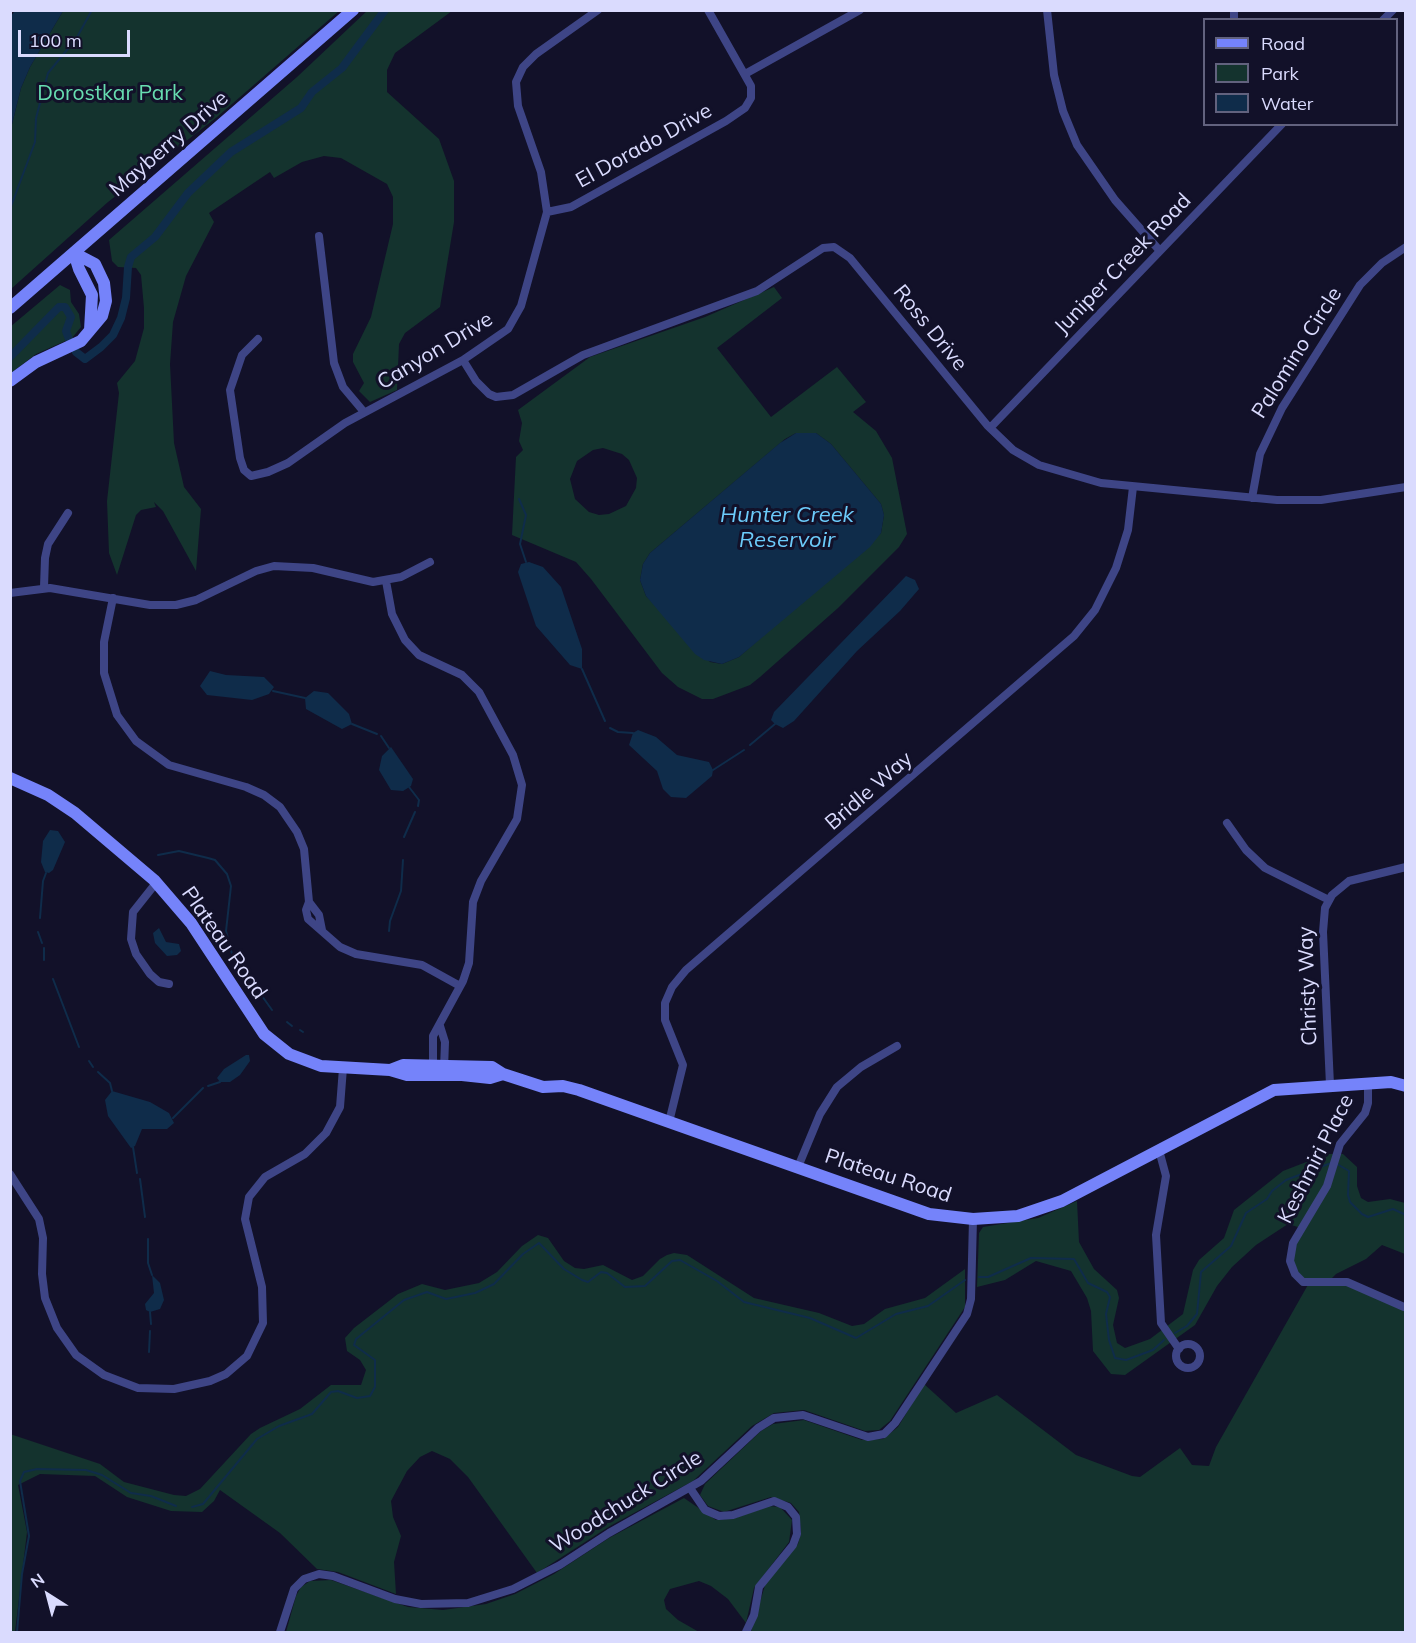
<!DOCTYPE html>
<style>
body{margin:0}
#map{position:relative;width:1416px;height:1643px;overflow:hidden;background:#121129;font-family:Mulish,sans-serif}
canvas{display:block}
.frame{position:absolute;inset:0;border:12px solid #dadbfe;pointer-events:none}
.legend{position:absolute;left:1203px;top:18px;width:195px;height:108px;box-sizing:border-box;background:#121129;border:2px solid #62627e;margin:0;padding:8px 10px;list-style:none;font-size:18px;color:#dadbfe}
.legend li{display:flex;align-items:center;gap:12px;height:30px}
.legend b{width:30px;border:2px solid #62627e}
.north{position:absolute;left:18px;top:1565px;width:60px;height:60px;-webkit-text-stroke:4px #121129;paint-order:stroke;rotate:324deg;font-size:16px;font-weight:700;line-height:24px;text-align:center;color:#dadbfe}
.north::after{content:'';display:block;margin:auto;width:21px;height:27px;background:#dadbfe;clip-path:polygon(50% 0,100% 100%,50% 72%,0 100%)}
.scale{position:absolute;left:18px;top:30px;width:112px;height:27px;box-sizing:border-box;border:3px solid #dadbfe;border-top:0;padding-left:8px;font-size:18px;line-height:21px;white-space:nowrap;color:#dadbfe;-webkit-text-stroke:4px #121129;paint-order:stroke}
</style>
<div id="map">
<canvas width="1416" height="1643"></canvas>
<div class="frame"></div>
<ul class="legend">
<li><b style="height:8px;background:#7583fa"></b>Road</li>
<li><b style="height:16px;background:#14332e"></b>Park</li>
<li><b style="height:16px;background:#0f2c4a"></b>Water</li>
</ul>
<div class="north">N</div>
<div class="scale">100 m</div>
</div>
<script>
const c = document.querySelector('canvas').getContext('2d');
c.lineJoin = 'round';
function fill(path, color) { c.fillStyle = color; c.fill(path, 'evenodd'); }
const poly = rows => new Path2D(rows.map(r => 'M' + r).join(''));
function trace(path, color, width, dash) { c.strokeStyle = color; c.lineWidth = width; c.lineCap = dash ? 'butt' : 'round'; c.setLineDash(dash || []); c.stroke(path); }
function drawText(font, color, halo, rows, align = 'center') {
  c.font = font + ' Mulish,sans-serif'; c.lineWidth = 6; c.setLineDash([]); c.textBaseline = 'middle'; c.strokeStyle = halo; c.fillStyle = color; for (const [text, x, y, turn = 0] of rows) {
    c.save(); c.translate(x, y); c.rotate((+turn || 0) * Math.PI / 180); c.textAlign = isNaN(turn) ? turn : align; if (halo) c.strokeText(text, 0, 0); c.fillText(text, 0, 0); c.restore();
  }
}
const green = poly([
 [368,10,452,11,395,53,387,70,387,92,439,139,454,181,454,222,440,307,405,333,399,344,397,390,370,402,359,391,364,383,353,362,353,354,371,317,393,224,393,197,387,184,341,158,324,156,302,162,274,178,270,172,209,213,214,222,186,276,173,322,170,364,174,443,184,487,201,509,196,571,163,511,154,502,156,507,141,510,136,515,117,575,109,553,107,501,119,393,117,383,135,361,144,328,144,308,141,275,136,268,118,267,112,261,109,240,297,77],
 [63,11,339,11,217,117,108,202,11,289,11,128,21,88,30,67],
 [60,285,70,290,71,302,79,314,81,327,72,338,36,354,11,373,10,327],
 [774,287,782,298,717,348,771,417,837,367,866,402,853,412,876,431,892,458,907,534,899,547,838,608,760,677,750,685,713,699,702,699,678,687,662,673,591,579,576,562,512,535,516,457,523,450,519,441,522,423,518,410,590,357,705,317],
 [796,433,816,433,831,444,881,504,884,515,881,533,739,657,722,664,710,662,646,596,640,580,643,564,650,553,785,439],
 [603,448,622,454,629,460,637,478,636,488,626,506,609,514,599,515,589,512,575,499,570,479,577,461,593,450],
 [1327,1154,1343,1154,1357,1167,1357,1186,1361,1198,1368,1202,1390,1199,1405,1203,1405,1254,1382,1245,1366,1259,1336,1274,1329,1281,1341,1281,1405,1305,1405,1632,751,1632,766,1582,798,1544,801,1533,799,1512,791,1503,771,1497,724,1512,708,1506,700,1495,705,1484,761,1431,773,1424,804,1420,862,1440,883,1439,898,1427,924,1384,956,1413,997,1395,1076,1455,1132,1476,1140,1477,1180,1448,1192,1465,1209,1466,1216,1447,1309,1283,1303,1282,1290,1261,1301,1228,1288,1224,1256,1245,1232,1267,1217,1286,1195,1325,1125,1375,1111,1374,1093,1351,1091,1311,1087,1298,1071,1271,1036,1261,1005,1280,977,1287,979,1233,983,1227,1038,1218,1077,1201,1079,1242,1094,1269,1117,1290,1119,1298,1113,1325,1117,1343,1125,1348,1150,1339,1183,1314,1193,1270,1199,1260,1224,1238,1234,1210,1283,1171],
 [538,1235,548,1238,564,1261,575,1268,584,1269,603,1265,632,1280,643,1276,660,1259,667,1255,674,1253,687,1255,754,1298,819,1313,852,1326,864,1324,885,1309,925,1298,965,1269,965,1307,890,1421,879,1430,865,1431,804,1410,774,1413,752,1426,693,1481,610,1526,537,1573,468,1477,450,1459,432,1451,420,1457,407,1471,391,1501,393,1517,401,1536,394,1562,396,1594,338,1572,317,1569,280,1533,220,1490,214,1501,202,1512,171,1511,127,1497,95,1476,40,1474,18,1485,27,1532,15,1632,11,1632,10,1434,100,1464,124,1482,174,1495,186,1496,200,1489,251,1434,260,1428,300,1409,331,1385,361,1385,366,1370,360,1360,347,1351,345,1338,354,1328,398,1294,422,1284,445,1290,479,1283,497,1272,522,1246],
 [684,1498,716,1520,735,1518,769,1506,780,1507,792,1520,789,1542,754,1588,746,1623,728,1599,711,1586,699,1581,670,1589,664,1600,666,1609,678,1620,699,1632,286,1632,296,1596,301,1587,310,1581,331,1580,408,1607,443,1610,486,1604,515,1594,554,1574,609,1538]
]);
const water = poly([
 [15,11,63,11,30,67,21,88,11,128,10,17],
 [796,433,816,433,831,444,881,504,884,515,881,533,870,547,739,657,722,664,704,660,695,654,646,596,640,580,643,564,650,553,780,443],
 [529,562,543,567,561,587,582,649,582,669,570,665,536,626,518,572,521,564],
 [906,576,915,580,919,589,900,611,857,651,794,721,783,728,775,724,771,720,774,712],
 [210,671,226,675,264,677,274,687,269,694,252,700,207,695,200,686],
 [314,691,328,693,349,714,352,724,342,729,306,709,305,698],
 [638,730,656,737,677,755,709,762,713,770,712,776,686,798,671,797,663,789,657,771,629,745,633,733],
 [391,747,413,779,411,786,403,791,391,790,379,770,382,756],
 [50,830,58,831,65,842,53,870,49,873,45,872,41,862,43,841],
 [159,928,166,942,179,944,181,951,177,955,167,956,155,943,153,933],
 [246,1055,249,1055,250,1061,240,1075,230,1082,220,1082,217,1078,224,1069],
 [112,1091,150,1102,169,1113,174,1123,167,1129,142,1129,135,1146,131,1148,108,1116,105,1100],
 [152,1275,160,1283,164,1300,160,1309,150,1312,146,1310,145,1304,154,1293]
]);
const stream = poly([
 [10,209,35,142,36,118,48,73,76,39,92,10],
 [519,499,526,515,520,544,526,562],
 [582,669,605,721],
 [273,691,305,698],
 [352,724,377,734],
 [610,728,618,732,633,733],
 [381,736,389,748],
 [750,745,775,724],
 [713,770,744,750],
 [409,787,419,800,418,806],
 [404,837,415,812],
 [158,855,179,851,208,858,215,860,227,874,231,886,226,931,232,954,272,1010],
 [40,918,43,881,46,873],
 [389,931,390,921,401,891,403,860],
 [38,932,42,943],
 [44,948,44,960],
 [53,979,79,1047],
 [287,1022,292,1026],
 [300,1030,303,1032],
 [89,1061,93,1067],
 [98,1072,110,1083,112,1091],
 [208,1086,220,1082],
 [173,1118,203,1088],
 [133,1147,137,1173],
 [1337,1164,1349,1171,1348,1195,1350,1202,1362,1214,1368,1217,1393,1209,1406,1215],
 [140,1179,145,1217],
 [148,1239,148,1263,152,1275],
 [979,1277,988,1277,1031,1258,1074,1259,1088,1283,1107,1292,1110,1297,1106,1314,1109,1340,1115,1358,1126,1360,1153,1350,1164,1340],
 [150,1312,151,1324],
 [1175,1333,1187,1326,1197,1314,1201,1272,1231,1246,1246,1213,1267,1199,1272,1191,1286,1180,1331,1163],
 [149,1352,150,1331],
 [192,1507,203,1504,257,1439,279,1426,312,1414,331,1392,338,1391,357,1398,370,1396,375,1387,375,1360,354,1345,356,1339,404,1300,427,1292,446,1299,475,1293,494,1284,523,1254,539,1243,564,1269,582,1280,588,1282,601,1272,607,1273,625,1287,645,1286,672,1261,680,1260,717,1281,744,1302,810,1318,856,1338,896,1314,928,1306,965,1280],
 [17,1632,22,1574,29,1536,20,1481,24,1472,37,1469,86,1470,102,1475,131,1493,151,1496,176,1506]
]);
const canal = poly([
 [76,352,85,359,101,347,113,335,121,318,126,298,128,267,131,257,155,237,188,193,231,152,301,108,312,92,342,68,385,10],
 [10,357,59,307,65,307,71,317,66,331,69,339]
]);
const street = poly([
 [1047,10,1054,75,1063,111,1077,145,1115,200,1160,251],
 [1234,10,1234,20],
 [1383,20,1393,10],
 [745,74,860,10],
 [547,212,571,207,726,121,745,108,751,98,751,86,708,10],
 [319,236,334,363,343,387,364,412],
 [258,339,242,355,230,390,240,458,244,470,251,476,268,472,288,463,345,423,463,360,508,329,521,306,547,212,541,172,518,106,516,82,523,67,536,54,598,10],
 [463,360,476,381,489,394,496,397,513,395,583,355,757,291,823,248,834,247,850,258,987,425,1013,450,1039,465,1101,483,1277,500,1321,500,1406,487],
 [990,428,1282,124],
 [1252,498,1260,454,1282,408,1360,285,1382,263,1406,247],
 [386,581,392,614,405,640,419,655,462,675,479,692,513,755,522,785,517,819,481,881,473,902,469,963,463,981,433,1036,433,1064,435,1070],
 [44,587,45,558,48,544,68,513],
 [10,593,50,588,150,605,176,605,196,600,256,571,274,566,313,568,373,582,401,577,430,562],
 [113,598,104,642,104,673,117,715,136,741,169,765,246,787,264,795,280,807,297,832,304,849,309,902,306,910,308,919,340,947,356,954,422,965,460,986],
 [1227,823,1246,850,1265,868,1329,900],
 [156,883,133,912,131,939,136,954,150,974,159,982,169,984],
 [309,902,319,915,322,930],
 [440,1026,445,1042,444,1069],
 [1368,1084,1368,1103,1365,1113,1340,1144,1327,1186,1293,1243,1290,1261,1295,1274,1303,1282,1347,1282,1404,1307],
 [1330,1085,1323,932,1325,908,1332,895,1349,881,1406,867],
 [669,1122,683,1065,665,1020,665,1003,672,987,686,970,1074,636,1095,610,1116,568,1128,530,1133,487],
 [1159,1150,1166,1176,1156,1235,1161,1323,1179,1349],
 [798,1167,820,1114,837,1087,861,1067,897,1046],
 [10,1174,39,1219,43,1238,42,1274,45,1298,57,1328,76,1355,104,1375,138,1388,174,1389,210,1381,226,1374,247,1356,263,1323,262,1287,245,1219,249,1197,265,1177,305,1154,326,1133,340,1107,343,1068],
 '1176 1356a12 12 0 1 1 24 0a12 12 0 1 1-24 0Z',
 [690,1488,705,1510,719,1516,733,1515,774,1501,788,1507,796,1517,797,1534,793,1545,759,1587,754,1615,746,1632],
 [280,1632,294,1589,304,1579,319,1574,333,1576,395,1599,421,1604,468,1603,513,1589,560,1565,609,1533,701,1481,758,1428,774,1418,803,1415,868,1437,884,1434,895,1423,967,1314,971,1299,973,1219]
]);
const secondary = poly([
 [74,253,79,269,92,295,90,330],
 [10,308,353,10],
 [10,381,36,362,81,341,102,316,106,301,104,283,95,264,74,253],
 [10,778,48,795,75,813,154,880,191,923,264,1034,289,1054,321,1066,390,1070,407,1075,462,1075,490,1078,503,1074],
 [390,1070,403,1065,492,1067,503,1074,543,1087,563,1086,579,1090,929,1214,973,1219,1018,1216,1062,1201,1274,1090,1391,1082,1406,1086]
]);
const parkNames = [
 ["Dorostkar Park",110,94]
];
const streetNames = [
 ["Mayberry Drive",169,144,-41],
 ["El Dorado Drive",644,146,-29],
 ["Juniper Creek Road",1123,264,-46],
 ["Ross Drive",930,328,51],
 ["Canyon Drive",435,351,-31],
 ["Palomino Circle",1297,353,-58],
 ["Bridle Way",869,791,-41],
 ["Plateau Road",224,943,55],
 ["Christy Way",1308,986,-92],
 ["Keshmiri Place",1316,1159,-63],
 ["Plateau Road",888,1176,18],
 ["Woodchuck Circle",626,1502,-32]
];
const waterNames = [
 ["Hunter Creek",787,515],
 ["Reservoir",787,540]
];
fill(green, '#14332e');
fill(water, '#0f2c4a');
trace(stream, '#0f2c4a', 2);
trace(canal, '#0f2c4a', 8);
trace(street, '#3e4586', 8);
trace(secondary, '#7583fa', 12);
drawText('21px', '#67ddb0', '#121129', parkNames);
drawText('21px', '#dadbfe', '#121129', streetNames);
drawText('italic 22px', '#6ccbfa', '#121129', waterNames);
</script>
